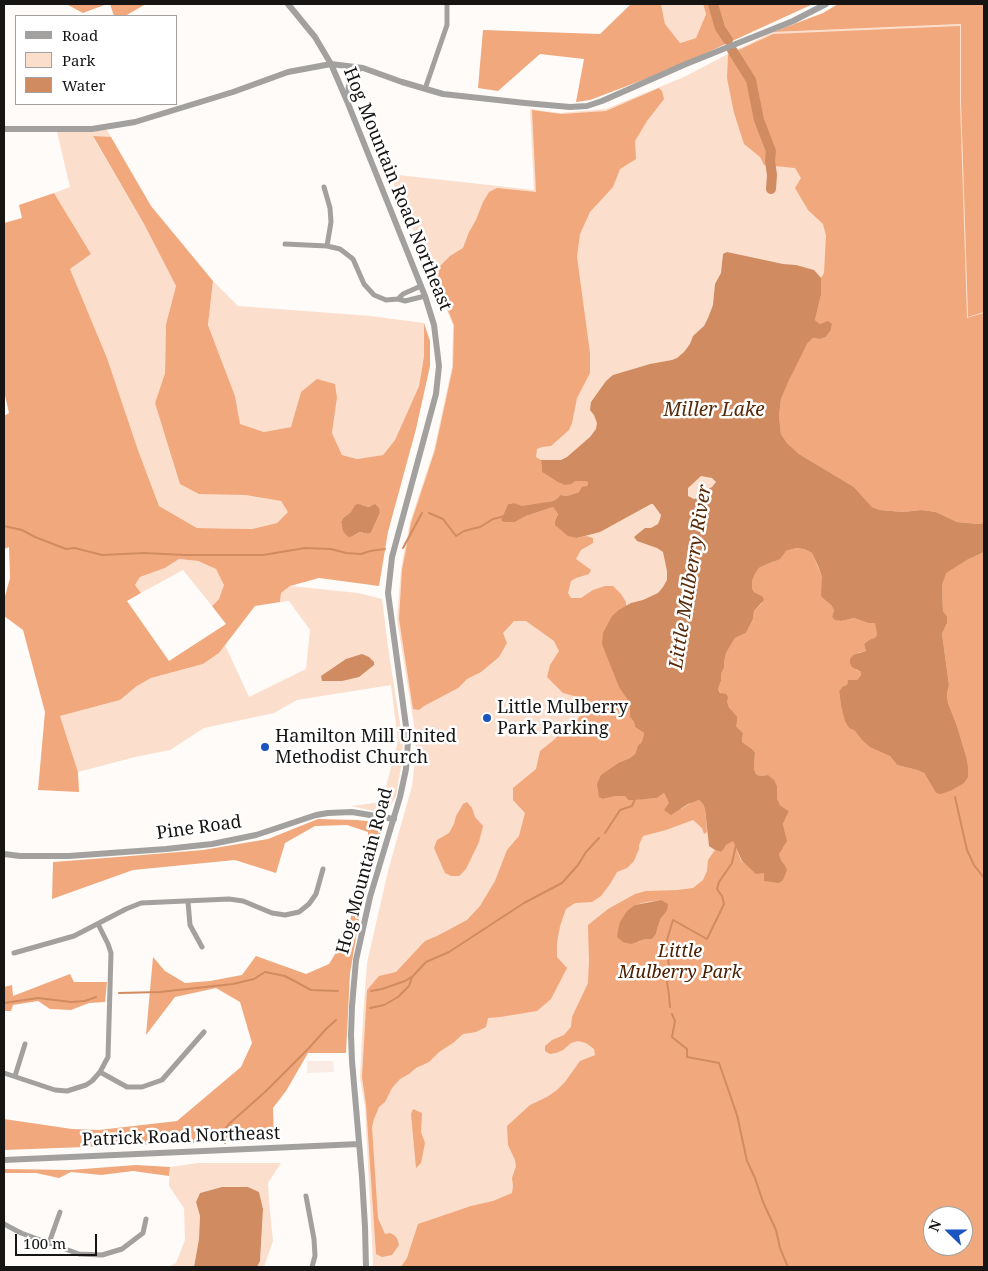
<!DOCTYPE html>
<style>
body{margin:0}
#map{position:relative;width:988px;height:1271px;overflow:hidden;background:#fefbf8;font-family:"Noto Serif",serif}
canvas{display:block}
.frame{position:absolute;inset:0;border:5px solid #171514;pointer-events:none}
.legend{position:absolute;left:15px;top:15px;width:162px;height:90px;box-sizing:border-box;background:#fff;border:1px solid #a2a1a1;margin:0;padding:6px 9px;list-style:none;font-size:15px;color:#171514}
.legend li{display:flex;align-items:center;gap:10px;height:25px}
.legend b{width:25px;border:1px solid #a2a1a1}
.north{position:absolute;left:923px;top:1206px;width:50px;height:50px;box-sizing:border-box;background:#fff;border:1px solid #a2a1a1;border-radius:50%;rotate:292deg;font-size:14px;font-weight:700;line-height:20px;text-align:center;color:#171514}
.north::after{content:'';display:block;margin:auto;width:18px;height:22px;background:#1a54c0;clip-path:polygon(50% 0,100% 100%,50% 72%,0 100%)}
.scale{position:absolute;left:15px;top:1234px;width:82px;height:22px;box-sizing:border-box;border:2px solid #171514;border-top:0;padding-left:6px;font-size:15px;line-height:18px;white-space:nowrap;color:#171514;-webkit-text-stroke:4px #fff;paint-order:stroke}
</style>
<div id="map">
<canvas width="988" height="1271"></canvas>
<div class="frame"></div>
<ul class="legend">
<li><b style="height:6px;background:#a3a19f"></b>Road</li>
<li><b style="height:14px;background:#fcdecd"></b>Park</li>
<li><b style="height:14px;background:#d18b60"></b>Water</li>
</ul>
<div class="north">N</div>
<div class="scale">100 m</div>
</div>
<script>
const c = document.querySelector('canvas').getContext('2d');
c.lineJoin = 'round';
function fill(path, color) { c.fillStyle = color; c.fill(path, 'evenodd'); }
const poly = rows => new Path2D(rows.map(r => 'M' + r).join(''));
function trace(path, color, width, dash) { c.strokeStyle = color; c.lineWidth = width; c.lineCap = dash ? 'butt' : 'round'; c.setLineDash(dash || []); c.stroke(path); }
function drawText(font, color, halo, rows, align = 'center') {
  c.font = font + ' "Noto Serif",serif'; c.lineWidth = 5; c.setLineDash([]); c.textBaseline = 'middle'; c.strokeStyle = halo; c.fillStyle = color; for (const [text, x, y, turn = 0] of rows) {
    c.save(); c.translate(x, y); c.rotate((+turn || 0) * Math.PI / 180); c.textAlign = isNaN(turn) ? turn : align; if (halo) c.strokeText(text, 0, 0); c.fillText(text, 0, 0); c.restore();
  }
}
const built = poly([
 [307,1061,333,1061,334,1072,307,1073]
]);
const green = poly([
 [661,4,703,4,706,14,696,38,679,43,665,24],
 [961,24,961,102,968,317,984,312,984,1267,373,1267,372,1240,365,1107,360,1078,363,1018,367,963,388,871,412,786,416,751,414,725,397,619,401,569,410,522,434,450,452,367,453,325,425,257,389,174,534,190,530,109,560,113,606,109,684,77,728,54,773,32],
 [933,1216,963,1216,963,1246,933,1246],
 [107,130,111,137,93,137,144,224,176,286,166,324,165,373,155,403,245,495,281,501,289,512,277,523,252,529,197,528,159,506,138,450,107,358,70,269,91,254,54,193,70,187,57,132],
 [213,281,238,306,371,316,424,323,424,356,419,386,395,440,383,455,357,459,342,455,332,433,337,398,301,392,292,427,264,432,239,424,235,396,208,325],
 [179,559,198,561,216,569,225,585,219,599,212,606,183,570,141,593,135,585,140,577,165,568],
 [290,586,358,593,382,599,389,654,403,743,402,761,396,796,388,810,378,812,351,806,382,802,398,741,391,685,297,700,274,713,204,728,170,750,135,757,78,772,60,716,120,700,137,686,151,678,203,664,219,653,225,645,249,697,306,669,310,630,289,601,280,602,281,593],
 [198,1163,281,1163,268,1183,269,1202,273,1241,264,1267,257,1267,260,1261,263,1209,259,1192,248,1187,222,1187,200,1193,196,1202,200,1216,199,1239,194,1267,168,1267,176,1263,185,1240,184,1208,169,1186,170,1167]
]);
const forest = poly([
 [66,4,107,4,83,13],
 [110,4,146,4,125,16,114,16],
 [631,4,661,4,665,24,680,43,696,38,706,14,703,4,813,4,669,70,590,100,576,102,584,59,540,54,498,91,478,88,483,30,600,34],
 [838,4,984,4,984,312,968,317,961,102,961,24,773,32,823,13],
 [960,26,960,101,967,318,984,313,984,523,978,524,957,522,936,512,921,510,903,512,880,510,872,507,854,487,799,454,787,443,781,434,779,416,781,399,793,369,807,344,813,338,820,339,826,337,831,330,832,324,820,324,815,320,821,295,821,278,824,273,826,236,823,224,808,210,795,188,801,178,795,168,764,165,760,157,744,144,734,113,727,78,728,55,773,34],
 [659,88,662,91,664,99,647,121,635,141,636,159,620,169,613,187,590,212,580,234,577,257,590,353,590,373,577,398,572,423,569,430,551,446,542,447,537,449,536,457,541,460,542,472,556,481,582,481,588,482,587,486,579,492,567,496,560,495,558,498,553,501,521,507,514,503,508,504,501,520,515,522,526,516,553,507,558,514,555,521,577,538,586,536,593,538,593,543,581,550,576,559,591,570,589,574,576,578,571,581,568,593,571,598,581,598,593,590,605,586,613,586,621,594,626,602,626,606,620,609,628,698,631,703,630,717,634,722,635,727,644,733,643,738,641,743,638,745,635,754,630,758,620,762,603,799,616,796,625,796,628,800,657,798,664,793,669,803,681,809,694,801,699,800,703,804,705,809,707,832,704,834,702,828,693,820,666,830,643,836,639,845,639,849,634,861,627,868,617,872,610,884,601,896,592,902,575,903,566,909,560,926,557,943,557,957,567,968,551,999,537,1011,500,1017,488,1018,486,1027,476,1032,463,1034,453,1043,439,1052,429,1062,416,1068,409,1074,400,1079,392,1088,385,1102,379,1107,374,1119,372,1127,378,1218,385,1234,390,1233,394,1235,397,1238,399,1245,392,1255,382,1257,376,1254,366,1105,362,1077,367,990,379,976,396,972,425,941,437,936,467,920,480,906,495,881,507,850,519,836,525,813,513,800,513,788,536,769,540,751,555,739,565,726,578,719,584,709,581,700,574,696,563,693,547,677,550,665,559,651,554,641,526,621,514,621,503,633,507,643,499,657,481,672,467,679,458,688,424,706,419,710,413,709,399,619,402,570,411,523,435,450,453,367,454,325,437,284,440,266,450,256,463,248,469,232,476,220,483,202,489,192,497,188,536,192,532,110,561,114,606,111],
 [93,136,111,137,151,206,213,281,208,325,235,396,240,424,264,432,291,427,301,392,317,379,335,384,337,398,332,433,342,455,357,459,383,455,395,440,419,386,424,356,424,323,430,341,430,366,416,429,388,532,379,586,319,578,290,586,281,593,280,602,255,606,219,653,203,664,151,678,137,686,120,700,60,716,78,772,79,792,38,790,45,712,23,630,4,616,4,600,10,578,9,547,4,549,4,416,9,413,4,391,4,223,22,218,19,205,54,193,91,254,70,269,107,358,138,450,159,506,197,528,252,529,277,523,288,512,281,501,245,495,199,494,180,484,155,403,165,373,166,324,176,286,144,224],
 [361,505,369,507,375,505,380,513,371,533,368,534,360,532,353,536,346,535,342,526,341,522,343,518],
 [179,559,198,561,216,569,224,585,219,599,212,606,226,624,169,661,127,601,141,593,135,585,140,577,165,568],
 [796,548,804,549,812,553,815,560,822,577,822,596,826,601,831,605,834,610,832,617,840,621,854,618,868,623,875,623,877,627,877,633,876,637,869,640,864,644,866,651,858,653,856,670,861,672,861,675,857,680,848,681,847,685,843,686,839,691,841,706,849,728,855,731,861,739,890,756,897,765,917,770,924,773,936,793,966,756,957,726,948,703,947,694,949,685,942,634,947,623,947,616,943,611,942,585,945,573,967,560,984,552,984,1267,401,1267,407,1258,418,1224,471,1206,493,1201,512,1193,513,1186,512,1178,516,1166,515,1160,508,1145,507,1126,530,1105,547,1097,557,1090,565,1082,580,1061,595,1055,594,1049,586,1043,578,1041,571,1043,563,1050,556,1053,550,1054,545,1051,545,1046,552,1040,564,1035,571,1027,572,1017,588,983,589,961,588,925,608,909,635,894,646,891,677,890,693,888,703,880,707,871,708,860,715,850,721,852,724,849,726,845,733,840,741,861,759,873,764,873,784,864,781,860,779,854,781,849,784,846,786,837,783,824,789,811,780,805,777,798,777,792,768,775,760,776,756,774,754,769,755,752,752,749,742,742,743,733,736,726,732,711,718,689,721,681,721,674,724,668,724,663,726,653,735,638,746,633,753,619,754,611,762,603,762,596,754,592,752,588,752,581,755,574,759,568,765,565,773,562,786,551],
 [661,900,667,911,661,918,658,926,656,934,652,939,646,939,638,942,635,905,646,902],
 [933,1216,963,1216,963,1246,933,1246],
 [467,802,472,808,475,817,483,826,479,842,466,869,459,876,451,876,445,873,434,848,437,840,449,833,454,824,456,816,463,804],
 [318,819,357,820,376,822,381,832,360,913,350,974,346,1053,308,1053,286,1091,273,1108,274,1140,4,1150,4,1119,72,1129,99,1130,177,1121,241,1067,252,1043,240,1002,216,988,175,997,146,1035,153,957,165,971,185,983,210,981,242,975,256,956,306,974,329,964,346,936,367,855,368,832,347,825,315,826,285,843,276,873,235,860,133,870,52,899,53,862,118,857,203,850,268,839],
 [70,974,74,982,107,982,105,1002,89,1003,71,1010,50,1009,38,1001,13,1005,11,1011,4,1011,4,987,12,985,13,996],
 [413,1109,422,1113,421,1132,425,1143,421,1163,416,1168,411,1114],
 [136,1165,170,1167,169,1176,133,1171,101,1175,71,1172,59,1178,36,1173,4,1173,4,1169,70,1170]
]);
const water = poly([
 [771,169,774,172,774,181,771,189,769,189,767,187,769,179,767,172],
 [727,252,783,264,796,265,814,270,821,278,821,295,815,320,820,324,828,321,832,324,831,330,826,337,820,339,813,338,807,344,789,380,781,399,779,416,781,434,787,443,799,454,854,487,872,507,880,510,903,512,921,510,936,512,957,522,978,524,984,523,984,552,967,560,946,573,942,585,943,611,947,616,947,623,942,634,949,685,947,694,948,703,957,726,966,756,968,767,968,777,964,783,952,790,941,794,936,793,924,773,917,770,897,765,890,756,870,747,861,739,855,731,849,728,845,721,841,706,839,691,843,686,847,685,848,680,857,680,861,675,861,672,852,667,850,663,850,659,853,655,866,651,864,644,869,640,876,637,877,633,875,623,868,623,854,618,841,621,835,620,832,617,834,610,831,605,826,601,821,596,822,577,818,566,812,553,804,549,796,548,786,551,780,559,765,565,759,568,755,574,752,581,752,588,754,592,762,596,764,600,754,611,753,619,746,633,735,638,726,653,724,663,724,668,721,674,721,681,718,689,720,693,726,694,728,697,727,702,729,707,737,717,737,721,736,726,743,733,742,742,752,749,755,752,754,769,756,774,760,776,768,775,774,780,777,786,777,798,780,805,789,811,783,824,787,841,779,854,781,860,784,864,787,870,783,880,779,883,764,881,764,873,756,874,742,861,733,841,726,845,724,849,721,852,715,850,709,846,705,809,703,804,699,800,688,804,671,815,664,810,669,803,664,793,657,798,635,800,628,800,625,796,616,796,603,799,599,797,597,784,601,775,620,762,630,758,635,754,638,745,641,743,643,738,644,733,635,727,634,722,630,717,630,703,619,687,602,644,603,633,612,616,620,609,631,603,643,600,658,593,663,587,667,580,667,571,663,552,657,548,637,541,634,537,645,528,651,528,658,524,660,519,661,515,653,504,651,504,600,532,577,538,568,536,555,525,555,521,558,514,553,507,526,516,515,522,504,522,501,520,508,504,514,503,522,506,553,501,558,498,560,495,567,496,579,492,582,487,587,486,588,482,582,481,575,481,571,484,565,485,556,481,542,472,541,460,561,460,567,457,590,437,596,429,597,423,594,415,590,410,591,402,606,381,613,375,650,364,672,360,677,358,684,352,690,344,693,336,704,326,708,318,713,305,715,284,721,273,723,254],
 [701,476,712,478,716,482,712,487,705,491,701,497,694,499,688,496,688,488],
 [358,504,369,507,375,504,379,508,380,513,371,533,368,534,360,532,353,536,349,537,346,535,343,531,341,522,343,518,351,512,355,505],
 [362,654,369,657,374,662,374,665,359,677,342,681,322,681,321,676,346,659],
 [661,900,668,904,667,911,661,918,658,926,656,934,652,939,646,939,631,944,623,942,617,937,618,930,620,922,627,911,635,905],
 [222,1187,248,1187,259,1192,263,1209,260,1261,257,1267,194,1267,199,1239,200,1216,196,1202,200,1193]
]);
const stream = poly([
 [429,513,443,519,456,536,464,531,480,527,493,519,505,516],
 [4,526,22,530,35,537,66,549,75,548,102,555,144,553,185,555,263,555,305,548,331,549,346,553,361,554,370,551,385,549],
 [403,548,422,513],
 [955,797,967,850,974,865,984,878],
 [605,833,620,810,632,806,635,799],
 [371,991,382,989,405,981,413,976,426,962,449,952,524,903,562,883,578,865,586,852,599,838],
 [119,993,160,992,233,984,254,979,265,972,285,976,311,990,338,991],
 [4,1003,38,998,71,1002,85,1001,96,997],
 [670,1007,669,995,667,982,669,966,667,953,667,940,673,920,707,939,724,904,722,896,717,889,719,882,732,863,736,845],
 [370,1008,384,1005,398,997,409,986,412,977],
 [672,1014,675,1021,672,1037,687,1049,687,1057,719,1063,737,1115,747,1161,755,1178,763,1202,776,1230,780,1248,788,1267],
 [225,1143,223,1136,225,1129,230,1123,265,1092,309,1048,326,1029,336,1020]
]);
const river = poly([
 [713,4,720,28,728,40],
 [732,50,751,80,759,120,771,151,770,161,772,175,771,189]
]);
const minor = poly([
 [425,89,447,25,447,4],
 [347,101,349,79,354,73,362,68],
 [324,187,330,208,331,222,327,246],
 [285,244,327,246,340,249,353,259,364,284,374,295,386,300,398,299,405,301,425,296],
 [398,299,403,294,421,286],
 [188,902,190,925,202,947],
 [14,953,74,936,126,909,141,903,229,899,243,901,272,913,285,915,299,912,309,904,316,894,323,869],
 [100,1072,127,1087,142,1087,162,1080,204,1032],
 [4,1073,55,1090,67,1091,86,1085,92,1081,100,1072,108,1057,111,953,108,944,98,924],
 [15,1076,25,1044],
 [306,1196,314,1239,315,1256,312,1267],
 [4,1224,21,1233,79,1254,102,1255,122,1249,143,1233,146,1219],
 [49,1243,60,1212]
]);
const tertiary = poly([
 [288,4,315,37,331,64,347,101,425,296,434,325,439,366,436,394,392,557,388,593,408,741,406,769,400,797,370,897,356,960,352,1006,351,1035,352,1061,362,1177,365,1227,366,1267],
 [4,129,92,129,135,122,233,92,288,72,331,64,363,68,402,82,443,94,525,103,570,107,587,106,602,101,686,64,793,21,826,4],
 [4,854,20,856,69,856,166,849,212,844,256,835,316,815,328,813,352,812,394,819],
 [4,1160,359,1144]
]);
const markers = [
 [487,718,5,"#1a54c0"],
 [265,747,5,"#1a54c0"]
];
const streetNames = [
 ["Hog Mountain Road Northeast",397,189,68],
 ["Pine Road",199,828,-8],
 ["Hog Mountain Road",365,871,-75],
 ["Patrick Road Northeast",181,1137,-2]
];
const poiNames = [
 ["Little Mulberry",497,708],
 ["Park Parking",497,729],
 ["Hamilton Mill United",275,737],
 ["Methodist Church",275,758]
];
const parkNames = [
 ["Little",680,952],
 ["Mulberry Park",680,973]
];
const waterNames = [
 ["Miller Lake",714,411],
 ["Little Mulberry River",691,577,-81]
];
fill(built, '#faece4');
fill(green, '#fcdecd');
fill(forest, '#f1a87c');
fill(water, '#d18b60');
trace(stream, '#d18b60', 2);
trace(river, '#d18b60', 10);
trace(minor, '#a3a19f', 5);
trace(tertiary, '#a3a19f', 6);
for (const [x, y, r, color] of markers) { const dot = new Path2D(); dot.arc(x, y, r, 0, 2 * Math.PI); c.fillStyle = color; c.fill(dot); trace(dot, '#fff', 2); }
drawText('18px', '#171514', '#fff', streetNames);
drawText('18px', '#171514', '#fff', poiNames, 'left');
drawText('italic 18px', '#4c2000', '#fff', parkNames);
drawText('italic 19px', '#582a08', '#fff', waterNames);
</script>
